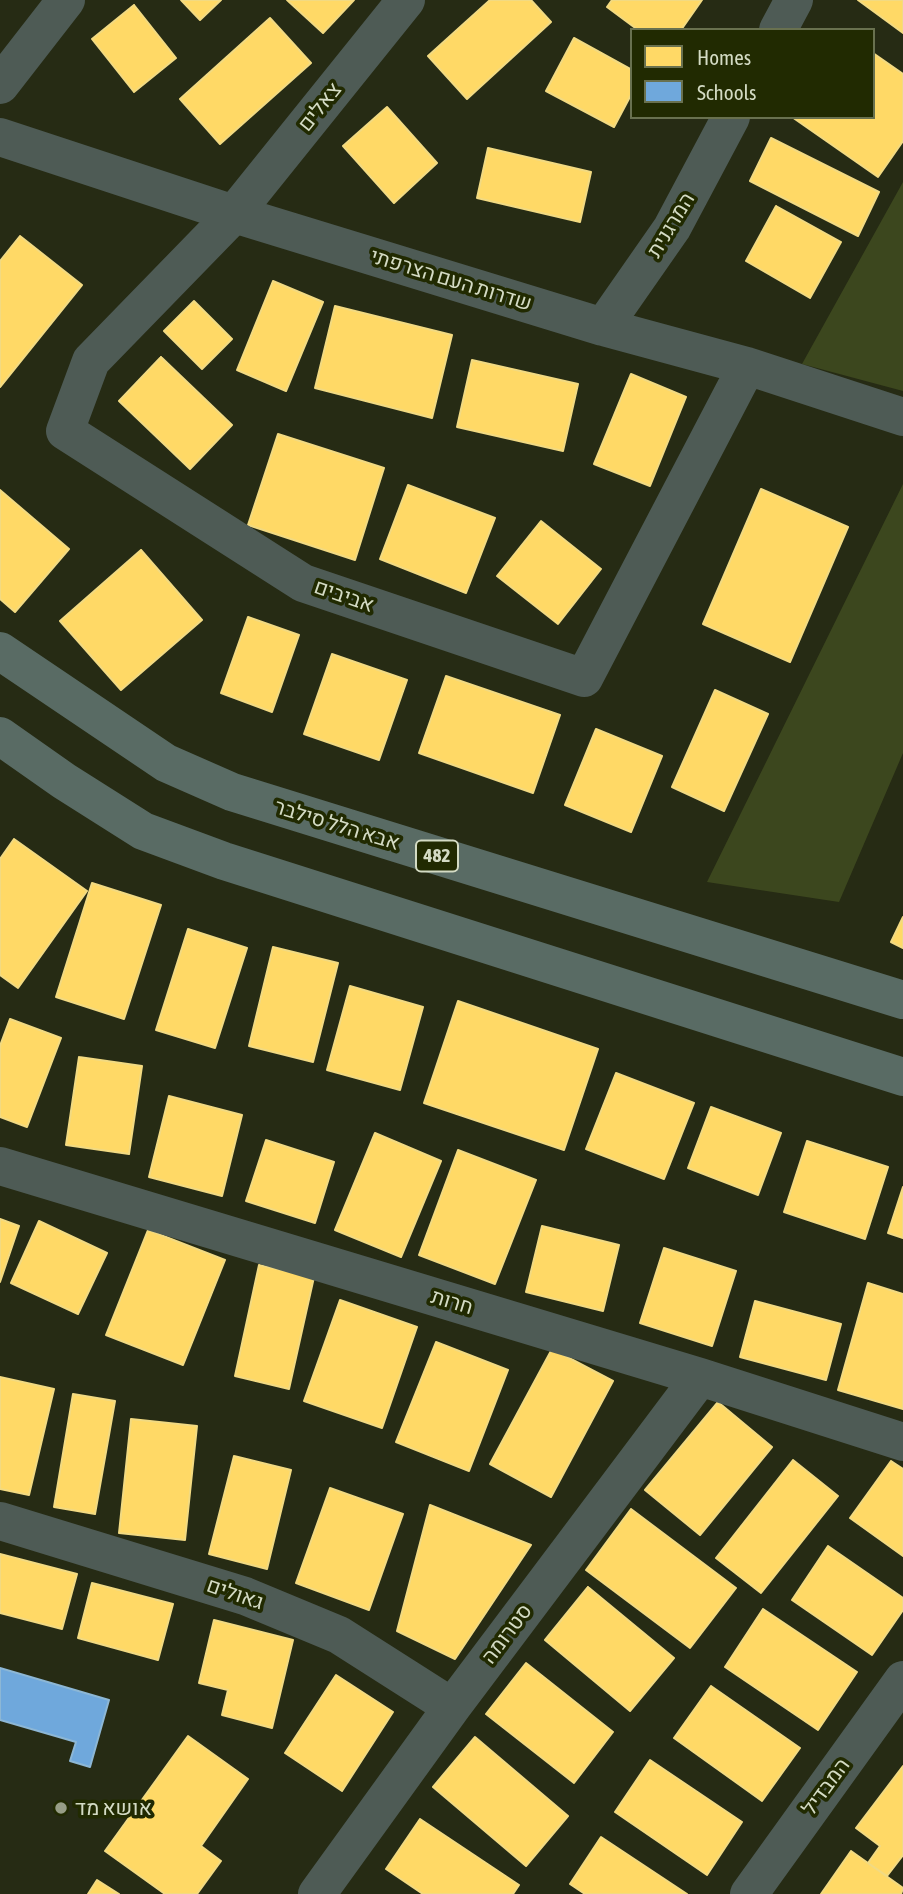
<!DOCTYPE html>
<meta charset="utf-8">
<style>
body{margin:0}
#map{position:relative;width:903px;height:1894px;overflow:hidden;background:#262b14;font-family:"Asap Condensed",sans-serif}
canvas{display:block}
.legend{position:absolute;left:630px;top:28px;width:245px;height:91px;box-sizing:border-box;background:#212a01;border:2px solid #69714f;margin:0;padding:9px 12px;list-style:none;font-size:21px;color:#d4dbc4}
.legend li{display:flex;align-items:center;gap:14px;height:35px}
.legend b{width:35px;border:2px solid #69714f}
</style>
<div id="map">
<canvas width="903" height="1894"></canvas>
<ul class="legend">
<li><b style="height:19px;background:#ffd966"></b>Homes</li>
<li><b style="height:19px;background:#6fa8dc"></b>Schools</li>
</ul>
</div>
<script>
const c = document.querySelector('canvas').getContext('2d');
c.lineJoin = 'round';
function fill(path, color) { c.fillStyle = color; c.fill(path, 'evenodd'); }
const poly = rows => new Path2D(rows.map(r => 'M' + r).join(''));
function trace(path, color, width, dash) { c.strokeStyle = color; c.lineWidth = width; c.lineCap = dash ? 'butt' : 'round'; c.setLineDash(dash || []); c.stroke(path); }
function drawText(font, color, halo, rows, align = 'center') {
  c.font = font + ' "Asap Condensed",Heebo,sans-serif'; c.lineWidth = 7; c.setLineDash([]); c.textBaseline = 'middle'; c.strokeStyle = halo; c.fillStyle = color; for (const [text, x, y, turn = 0] of rows) {
    c.save(); c.translate(x, y); c.rotate((+turn || 0) * Math.PI / 180); c.textAlign = isNaN(turn) ? turn : align; if (halo) c.strokeText(text, 0, 0); c.fillText(text, 0, 0); c.restore();
  }
}
const green = poly([
 [903,182,903,391,802,364],
 [903,484,903,753,839,902,707,882]
]);
const homes = poly([
 [181,0,221,0,200,20,181,0],
 [287,0,354,0,323,33,287,0],
 [490,0,531,0,551,22,467,99,428,56,490,0],
 [612,0,702,0,681,30,638,30,607,7,612,0],
 [858,0,903,0,903,33,858,0],
 [134,5,176,58,134,92,92,39,134,5],
 [270,18,311,63,220,144,180,99,270,18],
 [574,38,632,70,632,93,614,127,546,91,574,38],
 [873,53,903,74,903,141,878,177,792,117,873,117,873,53],
 [387,107,437,163,394,203,343,146,387,107],
 [771,138,879,192,858,236,750,181,771,138],
 [488,148,591,172,580,222,477,198,488,148],
 [776,206,841,242,810,298,746,261,776,206],
 [20,236,82,285,0,387,0,261,20,236],
 [273,281,323,302,286,391,237,370,273,281],
 [194,301,232,339,202,369,164,331,194,301],
 [335,306,452,335,432,418,315,388,335,306],
 [161,357,232,425,190,469,119,401,161,357],
 [472,360,578,384,563,451,457,427,472,360],
 [631,374,686,397,650,486,594,464,631,374],
 [278,434,384,468,355,560,248,525,278,434],
 [408,485,495,518,466,593,380,559,408,485],
 [761,489,848,527,790,662,703,624,761,489],
 [0,490,69,549,15,612,0,599,0,490],
 [541,521,601,569,558,624,497,576,541,521],
 [141,550,202,620,121,690,60,621,141,550],
 [248,617,299,635,272,712,221,693,248,617],
 [332,654,407,680,379,760,304,734,332,654],
 [446,676,560,715,533,793,419,753,446,676],
 [715,690,768,714,724,811,672,787,715,690],
 [596,729,662,756,631,832,565,805,596,729],
 [14,839,87,891,18,988,0,975,0,859,14,839],
 [92,883,161,905,124,1019,56,997,92,883],
 [903,917,903,948,891,942,903,917],
 [188,929,247,948,215,1048,156,1030,188,929],
 [273,947,338,963,313,1062,249,1046,273,947],
 [350,986,423,1007,400,1090,327,1070,350,986],
 [458,1001,598,1049,564,1150,424,1103,458,1001],
 [10,1019,61,1038,27,1127,0,1117,0,1046,10,1019],
 [79,1057,142,1066,129,1154,66,1145,79,1057],
 [616,1073,694,1103,664,1179,586,1149,616,1073],
 [169,1096,242,1115,222,1196,149,1177,169,1096],
 [711,1107,781,1133,758,1195,688,1168,711,1107],
 [375,1133,441,1161,401,1257,335,1230,375,1133],
 [266,1140,334,1162,315,1223,246,1201,266,1140],
 [807,1141,888,1167,865,1239,784,1212,807,1141],
 [458,1150,536,1180,495,1284,419,1255,458,1150],
 [903,1187,903,1238,888,1233,903,1187],
 [0,1219,19,1226,0,1282,0,1219],
 [39,1221,107,1253,78,1314,11,1283,39,1221],
 [542,1226,619,1245,603,1311,526,1292,542,1226],
 [148,1230,225,1260,183,1365,106,1335,148,1230],
 [664,1248,736,1271,712,1346,640,1323,664,1248],
 [259,1265,314,1277,289,1389,235,1376,259,1265],
 [868,1283,903,1294,903,1409,838,1390,868,1283],
 [340,1300,417,1327,382,1428,304,1401,340,1300],
 [755,1301,841,1324,826,1380,740,1357,755,1301],
 [436,1342,508,1370,469,1471,396,1442,436,1342],
 [552,1349,613,1381,551,1497,490,1464,552,1349],
 [0,1377,54,1389,29,1495,0,1489,0,1377],
 [73,1394,115,1401,95,1514,54,1507,73,1394],
 [718,1402,772,1447,700,1535,645,1490,718,1402],
 [131,1419,197,1426,185,1540,119,1533,131,1419],
 [234,1456,291,1470,267,1569,209,1554,234,1456],
 [793,1460,838,1496,761,1593,716,1558,793,1460],
 [891,1461,903,1469,903,1556,850,1518,891,1461],
 [330,1488,403,1514,369,1610,296,1583,330,1488],
 [430,1505,531,1545,455,1659,397,1631,430,1505],
 [631,1509,736,1588,690,1648,586,1570,631,1509],
 [828,1546,903,1598,903,1610,872,1655,792,1600,828,1546],
 [0,1554,77,1574,62,1629,0,1613,0,1554],
 [92,1583,173,1604,158,1660,78,1638,92,1583],
 [588,1587,674,1658,630,1711,545,1640,588,1587],
 [763,1609,857,1672,818,1730,725,1667,763,1609],
 [214,1620,293,1640,272,1728,222,1715,228,1690,199,1683,214,1620],
 [526,1663,613,1732,574,1783,486,1714,526,1663],
 [336,1675,393,1712,342,1791,285,1753,336,1675],
 [711,1686,800,1748,762,1801,674,1738,711,1686],
 [188,1736,248,1779,201,1846,221,1861,197,1894,165,1894,105,1851,188,1736],
 [475,1737,568,1816,526,1866,433,1787,475,1737],
 [650,1760,742,1822,707,1875,615,1812,650,1760],
 [903,1766,903,1855,887,1876,868,1863,880,1846,856,1828,903,1766],
 [420,1819,519,1885,513,1894,423,1894,386,1869,420,1819],
 [601,1837,687,1894,585,1894,570,1884,601,1837],
 [851,1851,903,1888,901,1894,821,1894,851,1851],
 [97,1880,119,1894,88,1894,97,1880]
]);
const schools = poly([
 [0,1668,109,1700,90,1767,70,1761,76,1742,0,1720,0,1668]
]);
const street = poly([
 [406,0,234,214,91,361,65,431,303,583,584,678,747,366],
 [778,30,794,0],
 [0,85,66,0],
 [0,137,234,214,603,327,747,366,903,417],
 [603,327,672,228,731,117],
 [0,1166,700,1377,903,1442],
 [0,1521,245,1596,339,1635,452,1707],
 [317,1894,452,1707,700,1377],
 [749,1894,903,1680]
]);
const primary = poly([
 [0,651,166,763,232,792,903,1000],
 [0,736,64,781,143,831,224,861,903,1077]
]);
const markers = [
 [61,1808,7,"#979d86"]
];
const shields = [
 [437,856,42]
];
const shieldNames = [
 ["482",437,856]
];
const streetNames = [
 ["צאלים",320,107,-51],
 ["המרגנית",671,225,-59],
 ["שדרות העם הצרפתי",451,280,17],
 ["אביבים",344,596,19],
 ["אבא הלל סילבר",337,825,17],
 ["חרות",452,1302,17],
 ["גאולים",235,1594,19],
 ["סטרומה",507,1634,-53],
 ["המבדיל",826,1787,-54]
];
const poiNames = [
 ["אושא מד",75,1808]
];
fill(green, '#3c471e');
fill(homes, '#ffd966');
trace(homes, '#f2da82', 2);
fill(schools, '#6fa8dc');
trace(schools, '#8db7d5', 2);
trace(street, '#4e5b55', 38);
trace(primary, '#596b64', 38);
for (const [x, y, r, color] of markers) { const dot = new Path2D(); dot.arc(x, y, r, 0, 2 * Math.PI); c.fillStyle = color; c.fill(dot); trace(dot, '#212a01', 2.5); }
for (const [x, y, w] of shields) { const box = new Path2D(); box.roundRect(x - w / 2, y - 15.5, w, 31, 5); c.fillStyle = '#212a01'; c.fill(box); trace(box, '#d4dbc4', 2); }
drawText('bold 19px', '#d4dbc4', null, shieldNames);
drawText('21px', '#d4dbc4', '#212a01', streetNames);
drawText('21px', '#d4dbc4', '#212a01', poiNames, 'left');
</script>
